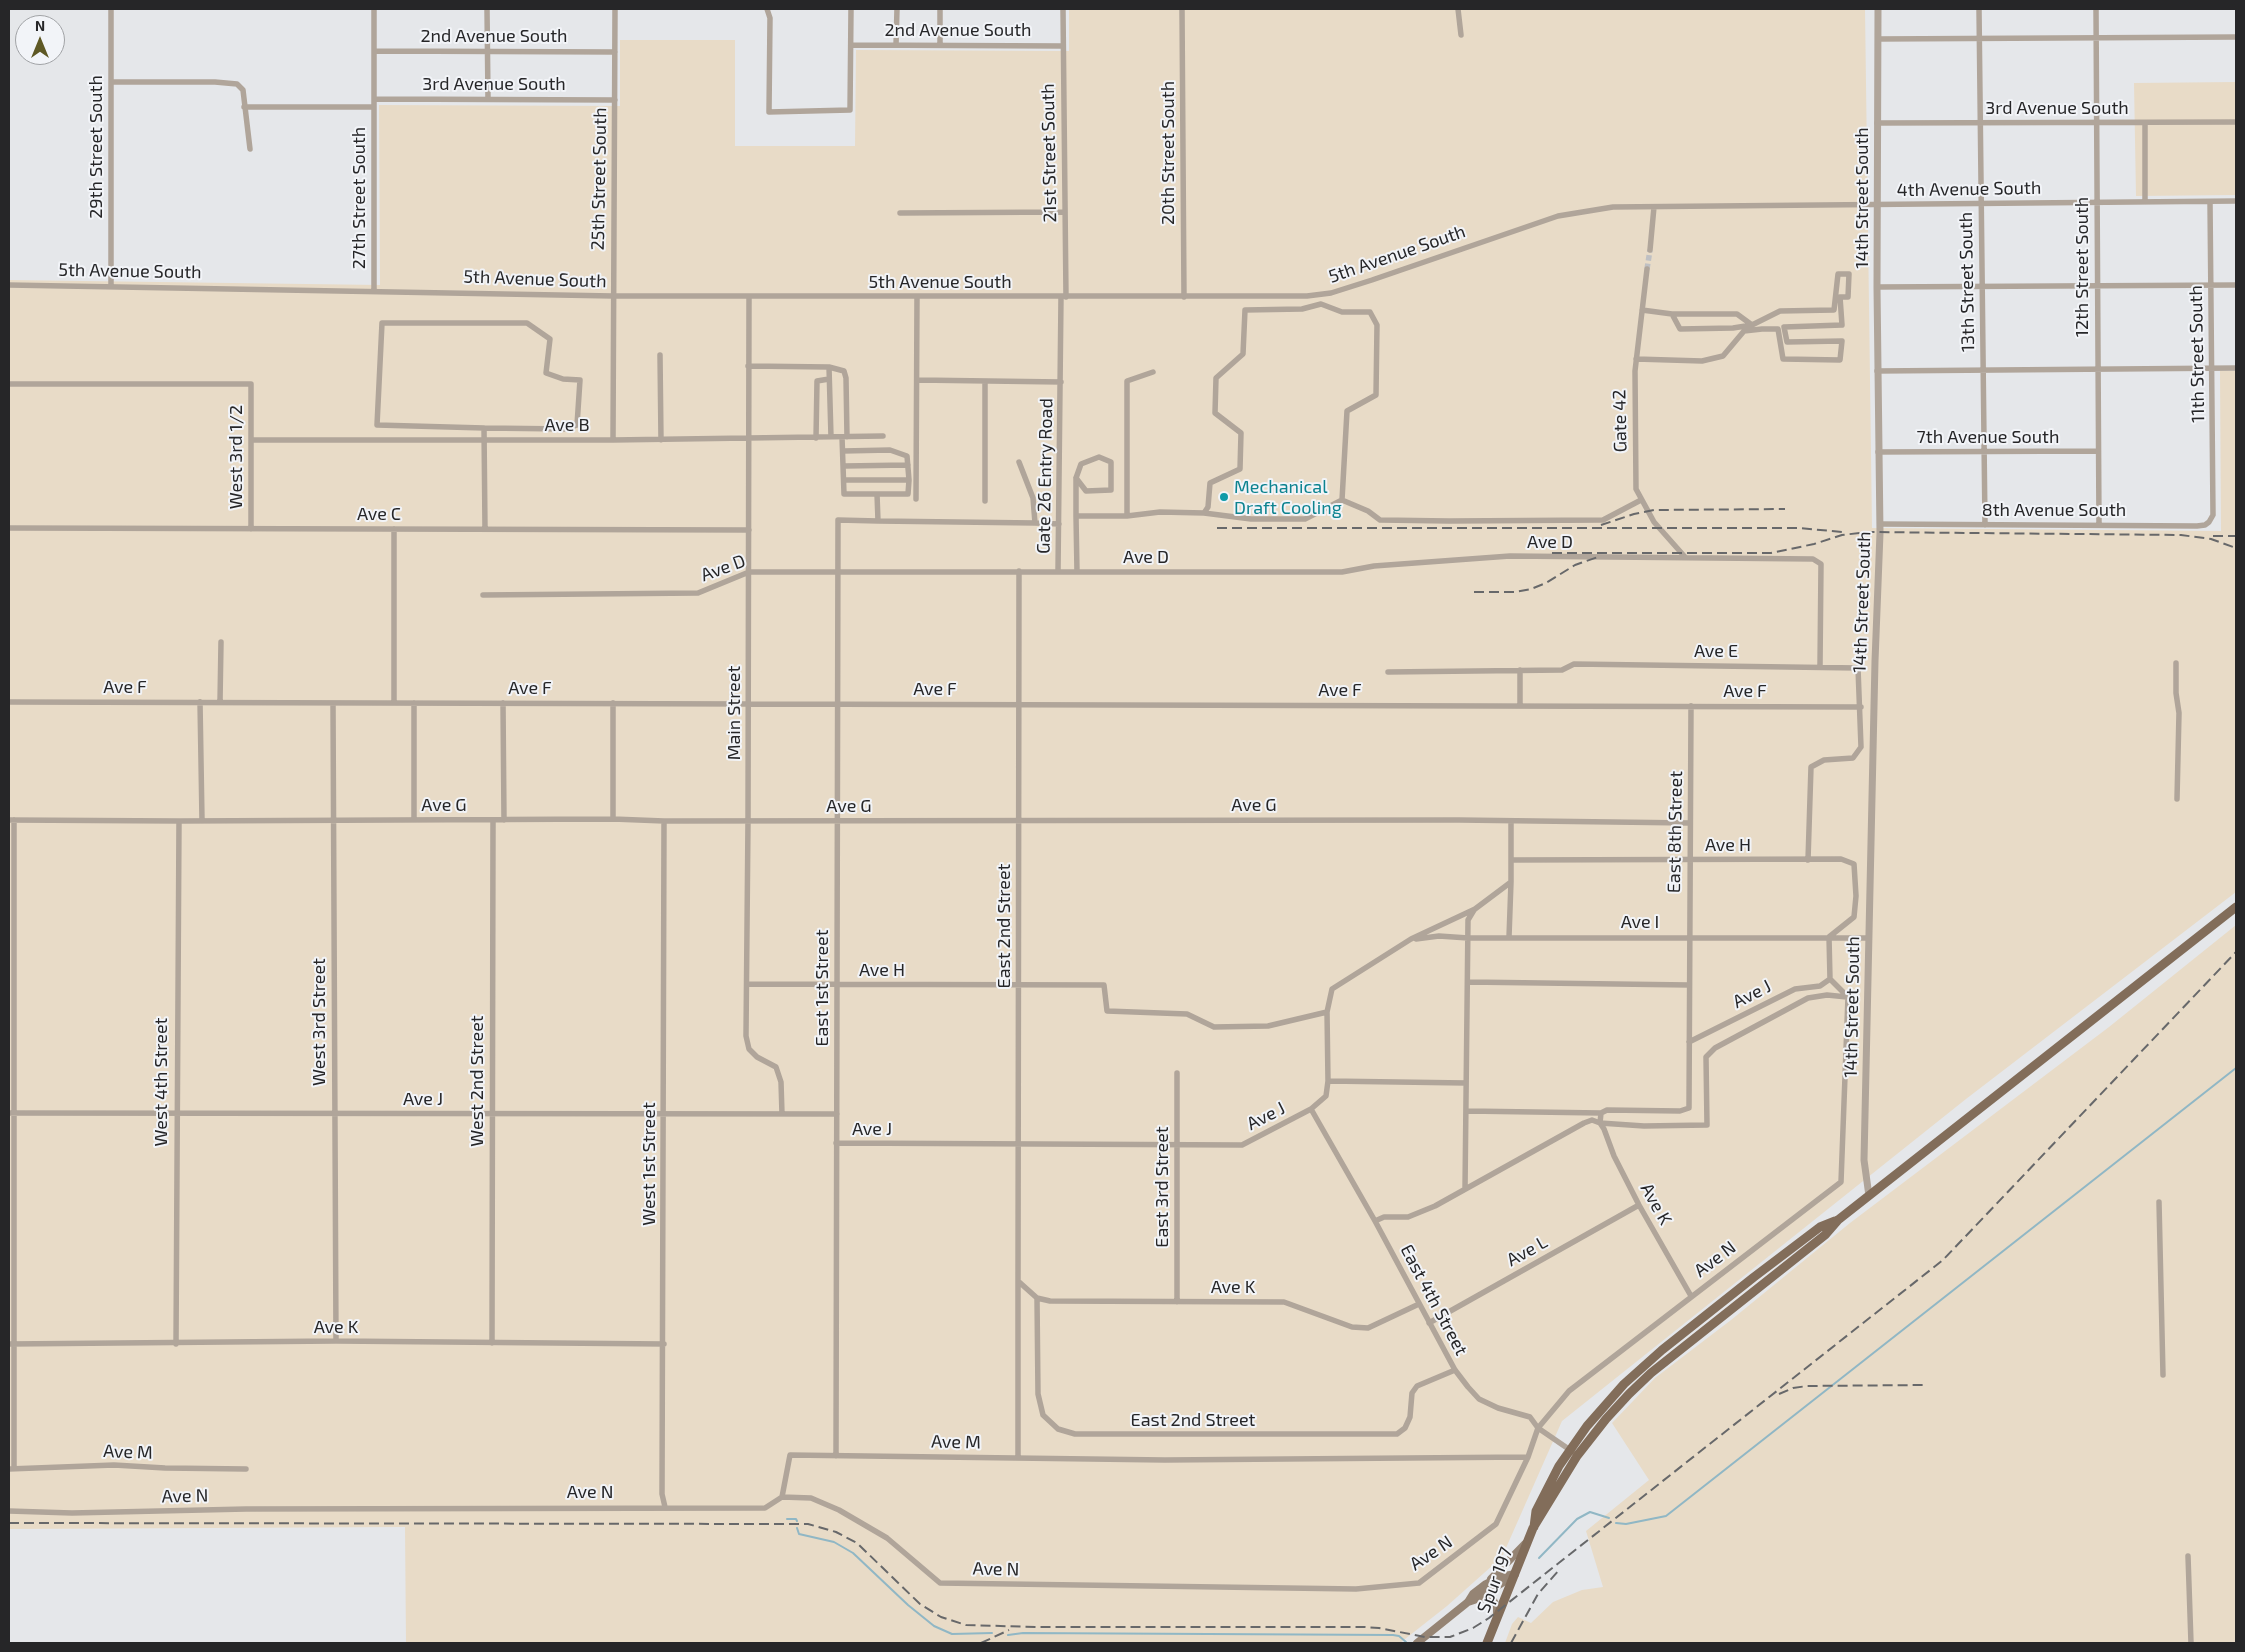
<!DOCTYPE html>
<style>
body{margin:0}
#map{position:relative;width:2245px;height:1652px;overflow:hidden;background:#e5e7ea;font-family:"Exo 2",sans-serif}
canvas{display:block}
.frame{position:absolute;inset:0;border:10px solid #262628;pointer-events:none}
.north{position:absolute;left:15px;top:15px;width:50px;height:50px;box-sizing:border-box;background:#f2f4f8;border:1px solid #a0a2a5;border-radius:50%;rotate:0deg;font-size:14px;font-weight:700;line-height:20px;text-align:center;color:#262628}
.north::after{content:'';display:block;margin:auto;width:18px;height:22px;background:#5e5824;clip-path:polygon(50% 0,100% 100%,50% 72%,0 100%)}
</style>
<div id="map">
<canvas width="2245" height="1652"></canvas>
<div class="frame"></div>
<div class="north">N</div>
</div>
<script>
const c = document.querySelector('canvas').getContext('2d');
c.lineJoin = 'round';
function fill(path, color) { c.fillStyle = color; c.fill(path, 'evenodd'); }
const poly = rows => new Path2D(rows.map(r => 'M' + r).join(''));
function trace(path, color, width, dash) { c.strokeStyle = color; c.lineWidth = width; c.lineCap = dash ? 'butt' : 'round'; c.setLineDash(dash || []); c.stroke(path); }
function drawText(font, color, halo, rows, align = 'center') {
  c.font = font + ' "Exo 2",sans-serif'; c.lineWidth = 4; c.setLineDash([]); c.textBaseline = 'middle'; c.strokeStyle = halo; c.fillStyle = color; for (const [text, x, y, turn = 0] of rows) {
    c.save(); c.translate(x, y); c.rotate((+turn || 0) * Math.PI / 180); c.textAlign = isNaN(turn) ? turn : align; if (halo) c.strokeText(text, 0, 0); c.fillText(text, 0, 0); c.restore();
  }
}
const industrial = poly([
 [1069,9,1865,9,1872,528,2221,531,2220,371,2236,371,2236,892,1966,1099,1562,1421,1502,1557,1447,1606,1400,1643,406,1643,405,1527,9,1529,9,280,380,285,379,105,620,106,620,40,735,40,735,146,855,146,856,50,1069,51],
 [2236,82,2236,195,2136,196,2134,83],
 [2236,925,2236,1643,1505,1643,1512,1624,1518,1617,1531,1623,1553,1602,1582,1590,1603,1587,1586,1531,1649,1480,1612,1423,1655,1378,1731,1320,1850,1223,2109,1027]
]);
const stream = poly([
 [787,1519,796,1519,797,1521],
 [1616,1523,1626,1524,1666,1516,2236,1068],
 [797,1528,799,1534,834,1542,853,1553,908,1605,934,1626,952,1634,992,1633],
 [1539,1558,1577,1519,1590,1512,1609,1518],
 [1008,1635,1023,1633,1393,1635,1399,1636,1406,1642]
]);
const minorTunnel = poly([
 [1647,269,1650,250]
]);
const minor = poly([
 [111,9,111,286],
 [374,9,374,290],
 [487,9,488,99],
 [767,9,770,18,769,112,850,110,851,9],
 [1063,9,1066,297],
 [1182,9,1184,297],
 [1458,9,1461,35],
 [1979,9,1985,525],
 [2096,9,2099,525],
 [1878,39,2236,37],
 [852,45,1063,46],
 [896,45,897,9],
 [940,45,940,9],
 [374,51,615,52],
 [111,82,215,82,237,84,243,90,250,149],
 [374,99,615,100],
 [244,107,374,107],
 [1877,123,2236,122],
 [2145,123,2145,202],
 [900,213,1065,212],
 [1650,250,1654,207],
 [1647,269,1635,371,1636,489,1654,522,1685,557],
 [9,285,613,296,1307,296,1331,293,1372,280,1558,216,1613,207,2236,201],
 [1877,287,2236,285],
 [749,296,748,821,746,1036,749,1049,757,1057,776,1067,781,1082,782,1114],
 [1672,314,1737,314,1752,325],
 [660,355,661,440],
 [1636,359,1702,361,1723,356,1744,331,1762,329,1778,329,1783,359,1840,360,1842,341,1787,342,1784,327,1842,325,1840,297,1848,297,1849,274,1838,274,1834,310,1780,311,1752,325,1733,328,1680,329,1672,314,1642,310],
 [748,366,829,367,831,437],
 [829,367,844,371,846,378,847,437],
 [1877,371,2236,368],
 [917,380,1061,382],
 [985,381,985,501],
 [9,384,251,384,251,529],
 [484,428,566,429,577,425,580,380,563,379,546,373,550,339,527,323,382,323,377,425,484,428,485,529],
 [842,437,844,494,908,494,909,480,844,480],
 [816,438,817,381,829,379],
 [252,440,613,440,883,436],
 [613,440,615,9],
 [843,451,890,450,907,456,909,480],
 [1878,452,2098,451],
 [844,466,908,465],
 [1076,478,1086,491,1111,490,1111,462,1099,457,1081,464,1076,478,1076,516],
 [916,499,917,297],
 [1342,500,1368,511,1380,520,1449,521,1603,520,1641,500],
 [1127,516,1160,512,1204,513,1208,507,1210,483,1240,469,1241,433,1215,413,1216,378,1243,354,1245,310,1302,309,1321,304,1342,312,1370,312,1377,325,1376,395,1347,411,1342,500,1305,519,1251,519,1204,513],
 [878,521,1035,523,1033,498,1019,462],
 [1035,523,1059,524],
 [1880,524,2197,526,2205,525,2209,522,2213,515,2210,202],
 [9,528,749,530],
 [1019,571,1018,1281,1037,1298,1038,1394,1043,1415,1058,1429,1075,1434,1397,1434,1405,1428,1410,1417,1412,1393,1417,1386,1455,1370],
 [1058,571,1061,297],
 [1077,572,1076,516,1127,516,1127,381,1153,372],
 [483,595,698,593,749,572,1342,572,1374,566,1510,556,1813,559,1821,564,1820,666],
 [2176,663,2176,693,2179,713,2177,799],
 [1520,670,1520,706],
 [1388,672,1562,670,1574,664,1858,668,1861,747,1853,758,1824,760,1811,767,1808,860],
 [9,702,1861,707],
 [200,702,202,820],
 [220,702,221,642],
 [333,703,336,1341],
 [394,703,394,529],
 [503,703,504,820],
 [613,703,613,819],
 [9,820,179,821,613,819,664,821,1459,820,1689,823],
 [14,820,14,1469],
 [414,820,414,703],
 [664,821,662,1494,665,1507],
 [1509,937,1511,882],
 [1416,939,1439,936,1468,938,1869,938],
 [1468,982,1689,985],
 [747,984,1104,985,1107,1011,1187,1014,1214,1027,1268,1026,1327,1012],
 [1689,1042,1795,989,1820,986,1830,979],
 [1177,1073,1177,1302],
 [1328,1081,1466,1083],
 [1311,1109,1375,1221,1455,1370,1468,1387,1479,1399,1498,1408,1530,1417,1538,1428,1573,1452],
 [1467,1111,1601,1113,1600,1123,1644,1126,1707,1125,1706,1057,1715,1048,1808,998,1827,995,1847,997],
 [9,1113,837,1114],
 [1601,1113,1607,1110,1680,1111,1689,1108,1691,706],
 [836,1143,1242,1145,1311,1109,1326,1096,1328,1081,1327,1012,1332,989,1411,939,1475,909,1511,882,1511,821],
 [1465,1189,1468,920,1474,910],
 [2159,1202,2163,1375],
 [1375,1221,1384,1217,1408,1217,1435,1206,1584,1123,1592,1120,1600,1123,1604,1129,1614,1156,1639,1205,1691,1296],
 [1037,1298,1050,1301,1284,1302,1352,1327,1368,1328,1419,1304],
 [1429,1323,1639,1205],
 [492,1343,493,820],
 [9,1344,336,1341,664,1344],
 [176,1344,179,821],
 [836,1456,838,520,878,521,877,494],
 [1018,1458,1018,1281],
 [9,1469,114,1465,165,1468,246,1469],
 [782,1497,790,1455,1165,1460,1528,1457],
 [9,1511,72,1513,246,1509,765,1508,782,1497,811,1498,839,1510,887,1538,940,1583,1356,1589,1419,1583,1496,1524,1528,1457,1538,1428,1569,1391,1841,1182,1848,997,1830,979,1829,937,1854,917,1856,896,1854,864,1841,859,1511,860],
 [2188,1556,2191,1643]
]);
const tertiary = poly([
 [1869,1196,1864,1160,1875,661,1880,533,1877,287,1878,9]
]);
const secondary = poly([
 [1491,1579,1525,1544],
 [1479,1599,1489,1597,1493,1600,1497,1608,1497,1617],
 [1468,1602,1477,1599,1513,1576],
 [1417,1643,1468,1602,1473,1594,1486,1584,1500,1577,1515,1574]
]);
const primary = poly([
 [1534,1527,1536,1511,1559,1466,1587,1426,1624,1384,1662,1350,1754,1277,1820,1227,1835,1221],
 [1487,1643,1533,1528,1577,1456,1606,1419,1629,1394,1651,1373,1825,1235,1838,1220,2236,907]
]);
const rail = poly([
 [1601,525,1634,514,1654,510,1785,509],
 [1217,528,1799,528,1843,532],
 [2213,536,2236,536],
 [1552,553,1771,553,1814,544,1842,535,1868,532,2181,535,2211,539,2236,548],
 [1474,592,1515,592,1531,589,1546,583,1575,565,1598,557],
 [1779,1394,1793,1388,1807,1386,1925,1385],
 [9,1523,808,1524,836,1532,857,1543,920,1604,941,1617,966,1625,1036,1627,1364,1627,1379,1628,1425,1637,1450,1637,1473,1628,1489,1618,1943,1260,2236,952],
 [981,1643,1009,1630],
 [1511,1643,1538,1594,1560,1569]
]);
const markers = [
 [1224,497,5,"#0f9aa8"]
];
const streetNames = [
 ["2nd Avenue South",958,30],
 ["2nd Avenue South",494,36],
 ["3rd Avenue South",494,84],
 ["3rd Avenue South",2057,108],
 ["29th Street South",96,147,-90],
 ["21st Street South",1049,153,-91],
 ["20th Street South",1168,153,-90],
 ["25th Street South",599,179,-89],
 ["4th Avenue South",1969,189,-1],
 ["27th Street South",359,198,-90],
 ["14th Street South",1862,198,-90],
 ["5th Avenue South",1397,254,-19],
 ["12th Street South",2082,267,-90],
 ["5th Avenue South",130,271,1],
 ["5th Avenue South",535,279,2],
 ["5th Avenue South",940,282],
 ["13th Street South",1967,282,-91],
 ["11th Street South",2197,354,-91],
 ["Gate 42",1620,421,-91],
 ["Ave B",567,425],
 ["7th Avenue South",1988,437],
 ["West 3rd 1/2",236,457,-90],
 ["Gate 26 Entry Road",1045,476,-89],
 ["8th Avenue South",2054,510],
 ["Ave C",379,514],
 ["Ave D",1550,542],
 ["Ave D",1146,557],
 ["Ave D",723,568,-20],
 ["14th Street South",1862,602,-88],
 ["Ave E",1716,651],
 ["Ave F",125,687],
 ["Ave F",530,688],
 ["Ave F",935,689],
 ["Ave F",1340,690],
 ["Ave F",1745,691],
 ["Main Street",734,713,-90],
 ["Ave G",444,805],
 ["Ave G",1254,805],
 ["Ave G",849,806],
 ["East 8th Street",1675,832,-89],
 ["Ave H",1728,845],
 ["Ave I",1640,922],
 ["East 2nd Street",1004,926,-90],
 ["Ave H",882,970],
 ["East 1st Street",822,988,-90],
 ["Ave J",1752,994,-27],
 ["14th Street South",1852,1007,-89],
 ["West 3rd Street",319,1022,-90],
 ["West 2nd Street",477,1081,-90],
 ["West 4th Street",161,1082,-90],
 ["Ave J",423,1099],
 ["Ave J",1266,1116,-27],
 ["Ave J",872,1129],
 ["West 1st Street",649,1164,-90],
 ["East 3rd Street",1162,1187,-90],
 ["Ave K",1656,1204,61],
 ["Ave L",1527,1251,-29],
 ["Ave N",1715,1259,-37],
 ["Ave K",1233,1287],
 ["East 4th Street",1434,1300,62],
 ["Ave K",336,1327],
 ["East 2nd Street",1193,1420],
 ["Ave M",956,1442,1],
 ["Ave M",128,1452,2],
 ["Ave N",590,1492],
 ["Ave N",185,1496,-1],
 ["Ave N",1431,1553,-34],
 ["Ave N",996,1569,1],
 ["Spur 197",1495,1580,-69]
];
const cultureNames = [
 ["Mechanical",1234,487],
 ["Draft Cooling",1234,508]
];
fill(industrial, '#e8dbc7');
trace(stream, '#90b7c5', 2);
trace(minorTunnel, '#bfc0c3', 5.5, [5.5, 3]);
trace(minor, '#b0a59a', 5.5);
trace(tertiary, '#b0a59a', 7);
trace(secondary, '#958474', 8);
trace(primary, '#826d5a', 9);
trace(rail, '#67686a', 2, [10, 5]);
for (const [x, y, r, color] of markers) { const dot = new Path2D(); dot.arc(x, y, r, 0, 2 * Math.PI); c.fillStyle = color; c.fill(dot); trace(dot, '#f2f4f8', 2); }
drawText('18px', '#262628', '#f2f4f8', streetNames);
drawText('18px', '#0d838f', '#f2f4f8', cultureNames, 'left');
</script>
